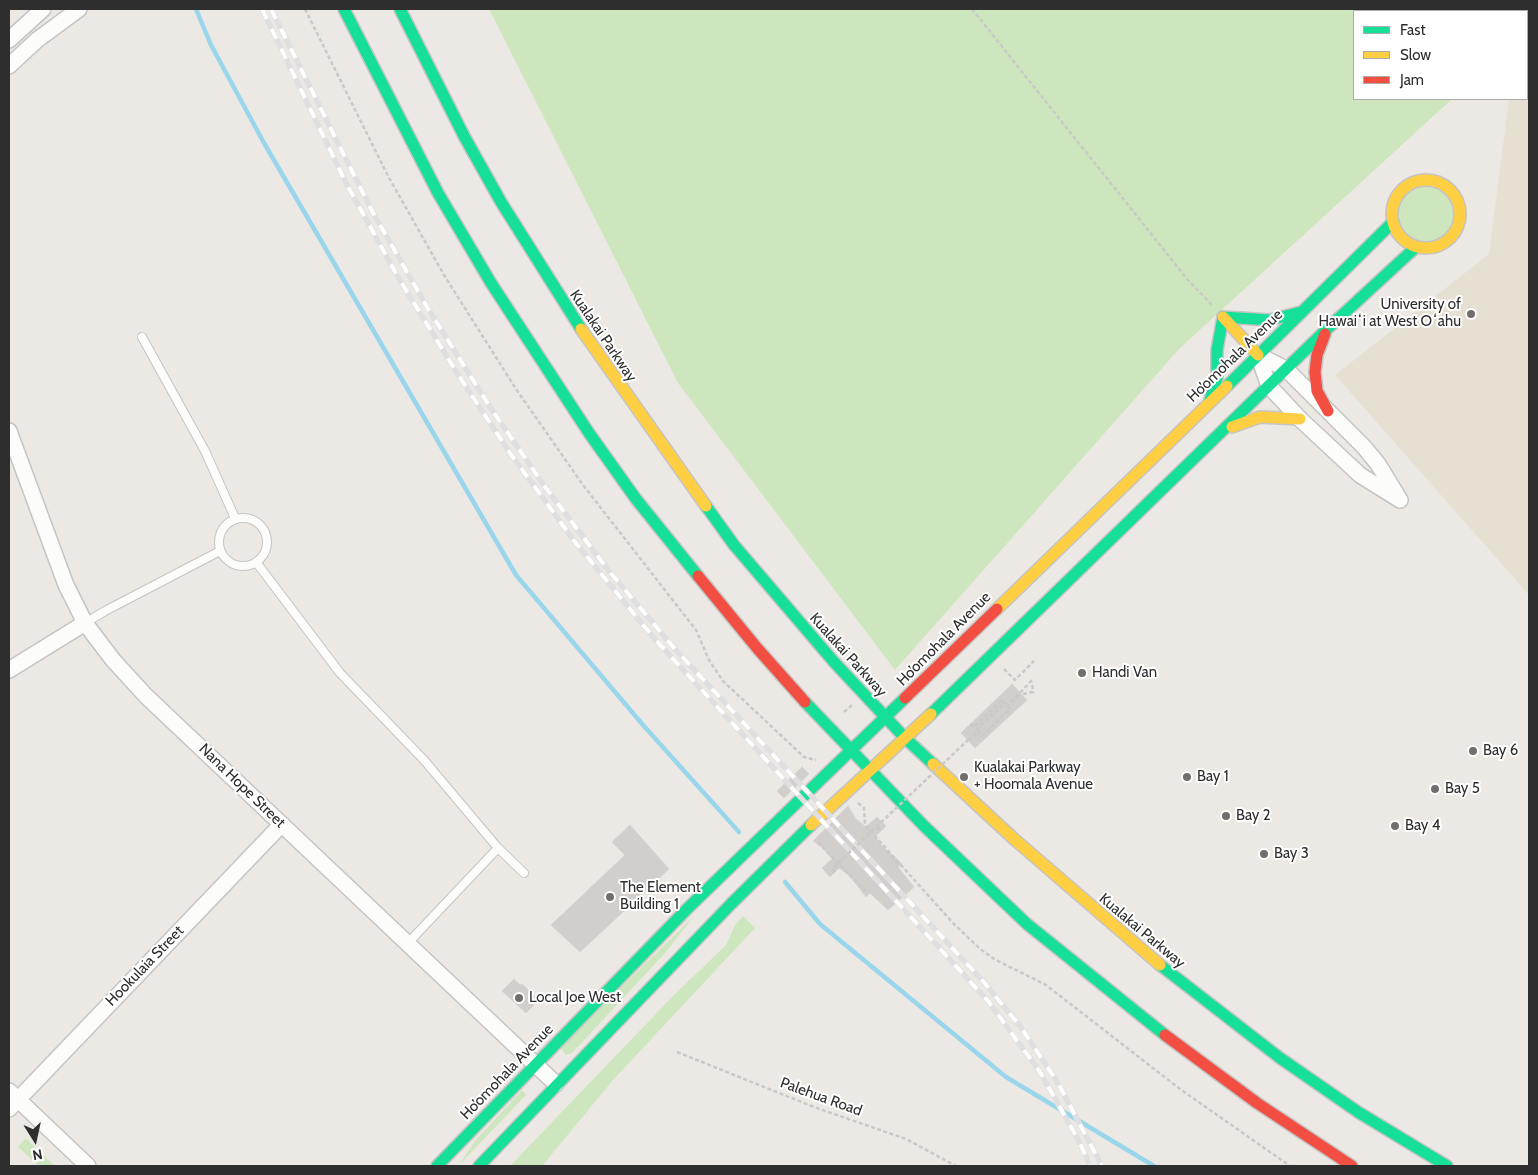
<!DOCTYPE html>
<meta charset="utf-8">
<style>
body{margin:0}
#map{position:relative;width:1538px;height:1175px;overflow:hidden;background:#ece8e4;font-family:Cabin,sans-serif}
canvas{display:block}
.frame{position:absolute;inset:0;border:10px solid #2e2e2e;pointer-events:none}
.legend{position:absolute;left:1353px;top:10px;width:175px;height:90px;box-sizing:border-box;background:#fff;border:1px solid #ababab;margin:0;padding:6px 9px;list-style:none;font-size:15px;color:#2e2e2e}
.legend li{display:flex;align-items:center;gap:10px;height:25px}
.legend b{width:25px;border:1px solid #ababab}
.north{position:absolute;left:10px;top:1115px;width:50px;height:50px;-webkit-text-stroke:4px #fff;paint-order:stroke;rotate:170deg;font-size:14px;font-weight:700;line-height:20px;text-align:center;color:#2e2e2e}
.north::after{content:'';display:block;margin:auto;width:18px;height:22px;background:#2e2e2e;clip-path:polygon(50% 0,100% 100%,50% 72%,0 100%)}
</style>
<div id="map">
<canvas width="1538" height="1175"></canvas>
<div class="frame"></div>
<ul class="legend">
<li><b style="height:6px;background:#16e098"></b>Fast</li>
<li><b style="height:6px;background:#ffcf43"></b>Slow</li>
<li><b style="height:6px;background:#f24e42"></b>Jam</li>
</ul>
<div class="north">N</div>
</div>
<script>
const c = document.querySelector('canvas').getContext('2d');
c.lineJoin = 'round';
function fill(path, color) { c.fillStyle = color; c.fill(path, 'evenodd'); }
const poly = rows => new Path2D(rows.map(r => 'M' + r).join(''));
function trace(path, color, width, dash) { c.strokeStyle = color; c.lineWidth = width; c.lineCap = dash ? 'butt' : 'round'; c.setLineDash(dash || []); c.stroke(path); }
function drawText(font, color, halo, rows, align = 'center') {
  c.font = font + ' Cabin,sans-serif'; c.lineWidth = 4; c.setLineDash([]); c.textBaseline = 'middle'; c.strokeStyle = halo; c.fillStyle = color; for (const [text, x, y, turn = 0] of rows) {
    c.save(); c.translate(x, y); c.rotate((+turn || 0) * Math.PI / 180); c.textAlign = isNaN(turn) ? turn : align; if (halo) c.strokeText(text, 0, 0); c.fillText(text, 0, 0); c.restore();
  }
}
const education = poly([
 [1519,9,1529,9,1529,595,1335,375,1489,254,1509,99,1527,99,1527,11,1519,11]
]);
const green = poly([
 [489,9,1519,9,1519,11,1354,11,1354,99,1452,99,1179,349,895,670,678,383],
 '1397 214a29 29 0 1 1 58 0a29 29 0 1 1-58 0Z',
 [694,916,665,953,572,1053,566,1055,560,1047],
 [743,916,755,928,613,1080,542,1166,510,1166,673,996,726,945,735,925],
 [522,1090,526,1095,459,1165,475,1141],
 [26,1138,48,1160,55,1166,39,1166,18,1147]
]);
const stream = poly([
 [196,9,211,45,264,143,516,575,643,725,739,832],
 [785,882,820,924,1006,1077,1154,1166]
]);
const building = poly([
 [1012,684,1027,700,975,748,961,733,1012,684],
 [802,767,809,774,784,798,777,791,802,767],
 [848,806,856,819,866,827,877,817,886,826,875,837,883,847,902,864,898,867,914,887,888,910,870,893,866,897,850,876,839,868,830,877,822,868,832,859,823,848,813,841,848,806],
 [630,825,669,869,580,952,551,925,625,855,612,842,630,825],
 [514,979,520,985,522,984,539,1000,526,1013,502,991,514,979]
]);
const path = poly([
 [305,9,388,176,444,275,516,389,583,485,696,630,709,660,723,681,804,757,816,760],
 [972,9,1187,279,1212,305],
 [1004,669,1015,680,1034,661],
 [1023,694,1033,692,1032,682],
 [1007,707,1032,680],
 [844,712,852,705],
 [976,730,1004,704],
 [968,740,978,731,982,736,1010,709,1002,700,974,727,970,723],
 [858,803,864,808,865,825,953,923,979,948,994,959,1046,985,1180,1089,1290,1166],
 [877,827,881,832],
 [818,842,865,891,867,888],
 [886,851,897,863,894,865],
 [835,872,833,869,842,861],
 [677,1052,814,1107,906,1139,956,1166]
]);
const lane = poly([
 [142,337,205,451,235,518],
 '219 542a24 24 0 1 1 48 0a24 24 0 1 1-48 0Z',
 [256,562,340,673,424,760,498,848,524,873],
 [85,623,105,611,220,551],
 [408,943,498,848]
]);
const street = poly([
 [9,40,43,9],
 [9,66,37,40,79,9],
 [1258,355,1269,386,1300,419,1360,475,1400,500],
 [1258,355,1286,369,1364,447,1378,464,1400,500],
 [9,431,66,585,85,623,113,660,146,696,556,1084],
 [9,670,85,623],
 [9,1091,88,1166],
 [9,1109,282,824]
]);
const fast = poly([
 [344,9,438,193,491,283,589,433,636,499,698,576],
 [400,9,464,136,501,202,581,329],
 [1223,317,1270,320,1301,312],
 [1227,386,1393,222],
 [1210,400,1217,378,1217,350,1223,317],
 [706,506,734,545,834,662,905,738,933,764],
 [805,702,924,826,1027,924,1165,1035],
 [931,714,1327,329,1416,247],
 [1160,965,1280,1058,1358,1112,1447,1166],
 [437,1166,687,909,905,698],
 [479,1166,731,904,811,825]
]);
const slow = poly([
 '1392 214a34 34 0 1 1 68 0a34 34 0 1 1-68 0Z',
 [1223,317,1258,355],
 [581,329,706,506],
 [1232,427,1260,417,1300,419],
 [997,609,1227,386],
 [933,764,1014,839,1160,965],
 [811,825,931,714]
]);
const jam = poly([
 [1325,334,1317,355,1315,372,1317,391,1328,411],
 [698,576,757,648,805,702],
 [905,698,997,609],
 [1165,1035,1257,1103,1352,1166]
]);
const rail = poly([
 [262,9,346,183,398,277,457,373,510,453,575,542,653,637,988,1001,1040,1072,1080,1143,1090,1166],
 [271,9,372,211,427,307,490,407,543,484,609,571,675,649,982,980,1020,1026,1058,1083,1102,1166]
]);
const pathBridge = poly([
 [835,872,832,869,968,740]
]);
const markers = [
 [1471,314,5,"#706f6e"],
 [1082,673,5,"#706f6e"],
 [1473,751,5,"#706f6e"],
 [964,777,5,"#706f6e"],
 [1187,777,5,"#706f6e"],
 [1435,789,5,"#706f6e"],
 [1226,816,5,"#706f6e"],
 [1395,826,5,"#706f6e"],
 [1264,854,5,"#706f6e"],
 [610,897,5,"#706f6e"],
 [519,998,5,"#706f6e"]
];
const poiNames = [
 ["University of",1461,305,"right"],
 ["Hawaiʻi at West Oʻahu",1461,322,"right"],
 ["Handi Van",1092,673],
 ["Bay 6",1483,751],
 ["Kualakai Parkway",974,768],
 ["+ Hoomala Avenue",974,785],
 ["Bay 1",1197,777],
 ["Bay 5",1445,789],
 ["Bay 2",1236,816],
 ["Bay 4",1405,826],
 ["Bay 3",1274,854],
 ["The Element",620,888],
 ["Building 1",620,905],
 ["Local Joe West",529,998]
];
const streetNames = [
 ["Kualakai Parkway",603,336,56],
 ["Ho’omohala Avenue",1235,356,-44],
 ["Ho’omohala Avenue",944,639,-45],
 ["Kualakai Parkway",848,655,48],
 ["Nana Hope Street",242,786,44],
 ["Kualakai Parkway",1142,931,40],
 ["Hookulaia Street",145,966,-46],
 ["Ho’omohala Avenue",507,1072,-46],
 ["Palehua Road",821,1097,20]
];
fill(education, '#e6e0d3');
fill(green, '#cee6be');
trace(stream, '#99d6ec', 4.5);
fill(building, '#d1cecb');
trace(building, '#d7d4d0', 1);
trace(lane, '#c5c4c5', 10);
trace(street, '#c5c4c5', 18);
trace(fast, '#c5c4c5', 14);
trace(slow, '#c5c4c5', 14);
trace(jam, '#c5c4c5', 14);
trace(path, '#c9c9c8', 2.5, [4, 2.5]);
trace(lane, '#fcfcfb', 8);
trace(street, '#fcfcfb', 15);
trace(fast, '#16e098', 11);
trace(slow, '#ffcf43', 11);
trace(jam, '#f24e42', 11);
trace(rail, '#dfdfe1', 5.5);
trace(rail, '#fff', 4, [11]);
trace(pathBridge, '#c9c9c8', 2.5, [4, 2.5]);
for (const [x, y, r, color] of markers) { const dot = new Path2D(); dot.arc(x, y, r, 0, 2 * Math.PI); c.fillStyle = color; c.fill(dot); trace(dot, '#fff', 2); }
drawText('15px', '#2e2e2e', '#fff', poiNames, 'left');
drawText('15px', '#2e2e2e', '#fff', streetNames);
</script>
